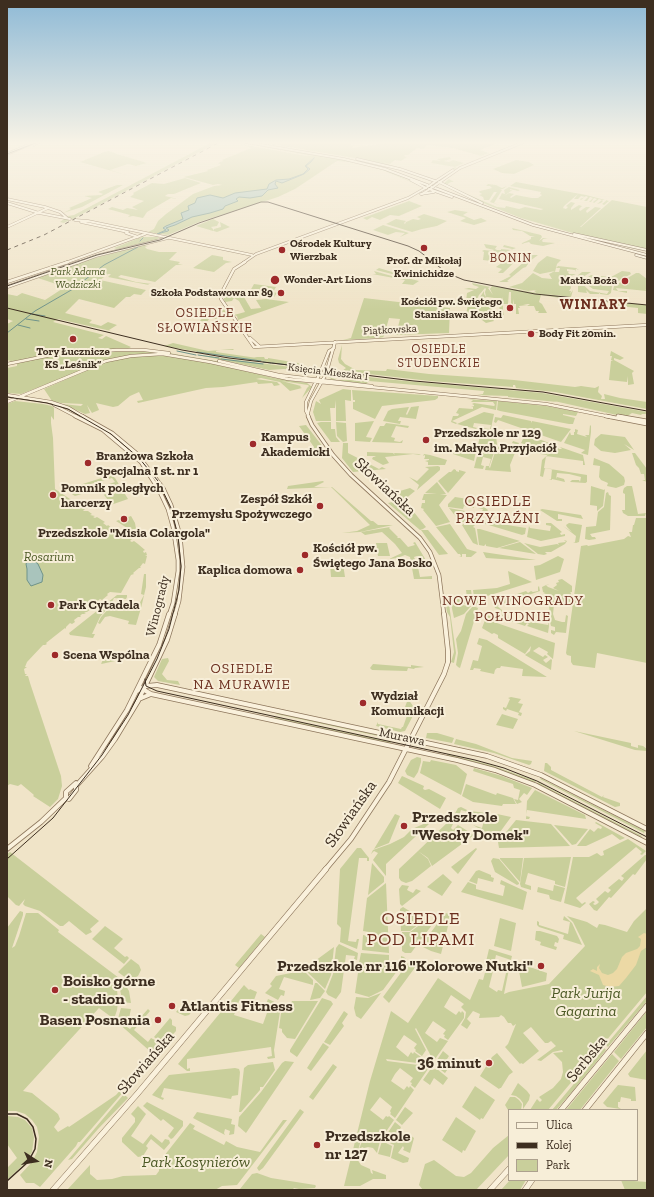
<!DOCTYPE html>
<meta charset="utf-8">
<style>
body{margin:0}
#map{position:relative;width:654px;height:1197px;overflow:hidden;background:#f0e4c8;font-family:"Zilla Slab",serif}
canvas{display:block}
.frame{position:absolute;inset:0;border:8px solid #3d2e20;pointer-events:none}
.legend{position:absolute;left:508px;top:1109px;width:130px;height:72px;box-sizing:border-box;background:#f7eed8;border:1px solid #ada18e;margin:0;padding:5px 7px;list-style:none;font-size:12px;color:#3d2e20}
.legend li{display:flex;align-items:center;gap:8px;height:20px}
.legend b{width:20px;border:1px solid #ada18e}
.north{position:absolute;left:16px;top:1141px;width:40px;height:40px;-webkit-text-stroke:3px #f7eed8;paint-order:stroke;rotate:102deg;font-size:11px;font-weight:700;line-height:16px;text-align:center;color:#3d2e20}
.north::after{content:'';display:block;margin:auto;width:14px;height:18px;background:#3d2e20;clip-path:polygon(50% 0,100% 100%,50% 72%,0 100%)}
</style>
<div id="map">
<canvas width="654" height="1197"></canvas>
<div class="frame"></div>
<ul class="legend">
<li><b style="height:5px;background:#faf1dc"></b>Ulica</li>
<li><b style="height:5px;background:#3d2e20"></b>Kolej</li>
<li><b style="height:11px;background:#c9cf9b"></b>Park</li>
</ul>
<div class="north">N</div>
</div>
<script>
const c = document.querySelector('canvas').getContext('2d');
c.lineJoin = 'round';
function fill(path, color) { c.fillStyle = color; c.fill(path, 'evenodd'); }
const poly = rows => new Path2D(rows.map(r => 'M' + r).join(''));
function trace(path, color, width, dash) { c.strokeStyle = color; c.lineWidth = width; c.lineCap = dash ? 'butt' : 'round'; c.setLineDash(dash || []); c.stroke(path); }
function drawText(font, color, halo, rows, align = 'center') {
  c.font = font + ' "Zilla Slab",serif'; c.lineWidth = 4; c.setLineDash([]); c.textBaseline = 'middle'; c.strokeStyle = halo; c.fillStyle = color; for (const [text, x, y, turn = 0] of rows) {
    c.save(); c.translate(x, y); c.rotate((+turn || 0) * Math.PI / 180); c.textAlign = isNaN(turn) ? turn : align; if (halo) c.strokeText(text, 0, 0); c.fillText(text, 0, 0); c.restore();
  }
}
const green = poly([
 [212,142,218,142,73,219,79,220,72,219,64,223,60,222,68,216,74,215],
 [261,142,349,142,353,147,351,148,394,142,505,142,498,143,480,150,489,153,481,156,453,148,427,145,424,149,417,148,408,155,405,155,404,156,407,157,401,161,395,160,390,164,382,162,400,168,360,159,277,145,278,144,274,145],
 [240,144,307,156,311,156,253,145,343,159,373,166,390,172,423,187,380,169,359,163,337,161,295,189,278,197,199,222,168,235,148,232,154,229,158,221,166,214,193,194,214,186,222,185,218,184,213,185,184,177,208,171,207,170,221,165,218,163,223,161,222,160,251,148],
 [109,151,117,154,147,163,136,166,128,164,110,170,126,175,80,162,104,152],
 [450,157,451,159,444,161,449,162,453,160,464,163,455,167,457,168,447,172,455,167,431,163,433,160,441,161,437,159],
 [516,160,529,162,534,165,514,174,502,173,493,169],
 [185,178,201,183,174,194,168,194,165,196,178,199,171,198,147,212,143,218,133,216,128,217,130,215,108,209,112,207,123,210,127,208,138,210,132,207,144,201,130,197,134,194,133,193,152,183,164,184],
 [449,179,454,182,451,182,446,185,497,207,505,208,506,206,519,209,525,207,541,210,543,209,499,199,502,193,505,194,504,190,509,187,520,190,518,191,510,189,510,190,513,191,511,191,504,196,509,193,514,194,510,197,511,198,516,195,532,198,538,198,542,195,540,194,541,192,510,186,516,182,586,195,609,201,604,205,602,204,607,200,602,200,603,201,601,203,597,204,602,200,599,199,594,203,593,202,597,199,594,198,591,202,589,202,593,198,590,197,587,201,584,201,588,197,586,196,581,200,580,199,585,197,581,196,578,199,574,199,578,194,564,206,563,208,566,209,568,207,566,206,571,202,575,203,571,208,571,210,579,205,582,206,579,209,580,211,586,207,590,207,586,211,587,213,595,207,601,208,580,227,581,227,612,200,647,207,647,249,576,234,521,218,488,205,443,184],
 [488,184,496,185,502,188,507,186,503,189,500,189,502,190,494,203,502,206,490,202,497,192,494,192,489,200,484,200,483,197,479,195,482,194,479,192,480,191,492,188,490,186,493,186,486,186],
 [117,185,123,185,82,207,63,213,71,209,69,208,92,198,84,196,101,195,103,194,98,192],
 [409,201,422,206,399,216,390,215,380,220,372,217,367,220,363,218],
 [455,210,468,212,463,215,474,220,481,218,487,221,474,225,460,221,466,218,447,212],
 [424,214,447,221,437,226,422,229,412,232,386,224,396,219,406,221,404,223,405,224,406,222,413,219,418,220,421,219,417,217],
 [213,219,219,222,217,226,211,227,213,229,213,231,214,229,221,227,220,222,230,227,217,232,196,226],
 [383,225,409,233,400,237,405,233,396,232,388,235,373,230],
 [512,228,541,235,542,237,539,241,543,238,548,239,543,239,542,241,543,242,555,243,543,246,531,244,529,242,520,244,531,239,531,237,535,236,530,236,522,231,513,230],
 [143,236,143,237,159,237,157,240,117,249,114,248,139,238,140,238],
 [484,244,497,246,495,249,497,250,501,250,501,249,511,250,512,249,503,247,504,245,516,248,508,251,507,253,509,254,507,255,493,253,491,261,483,260,484,252,482,251,484,250,493,251,494,250,486,248],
 [144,245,148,246,145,247,147,249,159,252,177,252,169,260,180,262,178,264,183,265,176,265,155,282,121,275,118,277,136,282,152,284,148,284,149,285,108,277,111,274,108,274,100,280,146,290,141,295,134,294,130,297,126,297,114,308,79,299,65,313,92,320,89,323,94,324,101,326,108,322,117,325,109,330,111,331,58,319,53,322,104,335,98,338,102,339,106,336,131,347,128,349,103,350,91,348,93,350,7,363,11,361,7,360,7,324,13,321,7,319,7,294,17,296,22,293,45,300,65,287,38,278,91,259],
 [518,251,524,253,503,273,498,273,502,269,496,267],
 [212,255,223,257,223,260,232,262,226,263,214,272,193,268],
 [532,255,538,255,530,261,526,267,523,268,507,281,509,282,499,282,511,276,509,275,510,274],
 [547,256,561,260,557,264,555,272,559,272,560,268,556,268,558,266,576,268,579,270,576,269,575,272,573,272,575,272,575,270,567,269,567,271,570,272,568,272,569,274,576,274,571,276,570,279,569,278,570,276,563,279,569,280,571,288,569,291,571,291,570,294,573,290,571,297,537,293,534,291,537,290,528,291,509,287,522,283,533,273,542,278,552,279,549,274,555,271,540,274,533,271,538,263],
 [379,268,402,275,401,276,403,277,419,281,413,285,405,284,402,284,405,280,372,274,376,274,374,271,399,278,396,275,376,270],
 [622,271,630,272,631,274,615,283,612,286,611,293,608,295,600,294,599,292,599,294,590,294,586,290,587,293,578,292,578,285,576,285,573,279,582,272,591,272,578,280,590,291,607,294,609,291,593,289,582,281,591,275,610,277,608,281,605,281,607,283,612,278,611,277],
 [636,273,639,273,647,279,647,288,645,290,647,289,647,291,616,288,618,291,627,291,627,293,613,290,614,286],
 [472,283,490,287,488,288,493,295,490,289,492,286,571,298,566,299,541,295,539,302,542,304,547,313,538,313,539,311,536,311,534,306,527,306,530,304,523,304,528,305,519,306,520,308,518,308,519,314,516,314,516,304,514,304,513,299,513,304,511,304,511,292,509,292,508,304,503,304,503,310,501,311,503,311,504,315,502,315,500,314,499,302,502,302,503,297,502,299,487,297,478,300,484,291,484,294,486,297,485,292,486,289,485,288,479,295,475,303,466,302,467,293,474,290,464,289,469,288,476,289,479,287,473,285],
 [254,284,276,287,273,292,277,293,274,297,252,295,250,291],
 [241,292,251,309,261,308,256,300,266,299,289,302,238,320,237,316,234,315,245,312,239,301,234,298,232,301,225,302,223,296],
 [364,298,450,308,449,333,396,335,400,319,389,318,384,336,383,336,384,337,378,338,377,336,376,338,343,340,351,338],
 [575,299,593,300,647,305,647,314,638,313,638,308,618,306,618,304],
 [464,304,484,306,485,310,484,306,492,307,491,317,494,321,486,323,482,320,463,319,466,318,465,315,474,316,474,314,466,314,468,305],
 [219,307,222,307,231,318,209,319,207,322,200,321,205,315,201,313,202,311,219,312,221,310],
 [173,343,208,351,233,349,234,350,216,350,216,352,257,358,254,357,264,357,265,359,263,359,268,359,268,358,298,363,305,367,223,356,164,346],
 [342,345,341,359,345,364,356,370,386,371,387,369,429,374,514,380,575,387,581,386,595,388,599,386,598,392,602,396,601,399,605,399,604,394,620,398,647,402,647,409,555,392,516,388,515,385,513,385,513,387,430,381,342,371,346,368,339,363,338,359],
 [129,350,163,352,227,363,258,371,313,380,264,374,215,362,172,354,149,353,112,359,21,394,7,393,7,368,17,366,17,363,49,356],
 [611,351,624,358,620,360,614,358,614,360,634,371,632,373,634,384,628,385,628,376,627,382,609,380,611,361,613,361,611,360,612,356,610,356],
 [142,355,166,355,221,365,274,378,307,383,312,387,302,398,307,388,309,386,308,385,282,381,220,365,301,386,300,387,302,388,290,391,280,382,261,378,256,379,277,382,280,385,274,386,272,383,258,384,257,382,223,387,206,388,138,403,137,401,143,400,139,392,130,396,118,406,113,407,96,403,99,410,94,412,92,413,87,405,90,413,85,414,63,404,81,406,83,404,61,403,52,401,44,389,108,361],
 [198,355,306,369,308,372,288,372,294,370,284,369,269,370],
 [340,373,384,379,542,393,647,412,647,414,642,414,641,415,632,413,626,417,554,401,557,402,508,397,508,396,477,395,483,394,484,391,369,381,366,384,334,380,331,379,329,377,337,380,364,380,336,375],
 [343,389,351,390,351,401,345,400,346,421,336,421,336,400,335,408,330,408,331,421,316,421,313,412,316,401,321,404,319,400],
 [352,390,438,396,438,398,435,400,382,406,375,419,353,409,353,402,355,402,355,400,353,400],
 [467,399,497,401,496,410,482,407,452,421,457,423,456,424,451,422,453,416,458,416,459,414,456,413,459,408,473,409,473,407,471,407,474,406,474,405,472,404,474,403,494,406,495,405,493,402,471,402,473,400],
 [15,401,43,404,52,406,54,408,54,420,51,416,51,423,53,438,55,489,85,509,83,511,88,511,92,514,90,515,95,516,93,517,95,518,97,517,105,522,103,523,107,526,108,525,119,534,121,533,127,537,126,538,128,539,132,539,130,541,132,542,134,541,138,544,145,550,143,551,144,553,146,552,147,555,145,556,147,556,145,564,143,563,140,567,141,568,139,568,133,573,134,574,131,575,121,593,110,592,107,594,108,595,102,600,100,599,95,603,97,604,94,606,91,607,92,608,87,612,84,612,86,613,84,614,82,614,80,616,81,617,78,617,74,620,75,622,72,624,70,623,66,627,66,629,65,628,46,643,47,644,45,645,43,645,27,662,25,667,27,667,24,669,25,674,27,674,25,676,28,676,30,683,61,776,62,786,58,799,50,807,33,796,34,795,21,784,18,786,10,784,7,786,7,404],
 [498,401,546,406,578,412,576,416,563,414,563,415,575,418,573,424,569,424,500,411,497,410],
 [419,406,416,419,400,417,398,421,401,421,400,424,383,421,388,411,392,409,409,407,406,414,407,415,411,407],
 [484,412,494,414,490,433,480,430,480,428,490,429,491,425,474,423,473,427,477,428,476,429,457,424],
 [503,415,531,421,531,423,532,421,571,429,561,442,498,420,496,423,494,422,495,417,501,418],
 [374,421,366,437,372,438,370,442,355,441,355,423],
 [321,422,331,422,331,429,335,429,336,437,340,442,331,442,317,423],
 [336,422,346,423,347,441,343,442,337,436],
 [386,423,409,426,408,428,396,426,391,437,395,438,394,441,400,442,403,440,402,443,372,442,380,426,384,426],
 [306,425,323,447,320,448,322,450,315,451,318,449,313,449,314,447,299,426],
 [590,425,591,426,591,432,588,455,581,453,585,450,564,443,570,432,571,435,574,435,574,432,572,432,575,432,575,429,578,430,577,434,587,437,585,435,589,435],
 [526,434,557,446,559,449,562,449,560,447,583,455,585,465,583,465,583,461,546,456,544,468,587,475,587,482,585,483,587,483,570,482,572,480,579,480,580,482,581,477,569,474,557,473,556,479,557,477,564,479,565,482,552,479,552,480,549,479,551,479,552,469,545,468,543,477,540,476,542,460,553,450,547,455,534,453,531,450,518,453,521,444,524,444,521,443,524,437,528,437],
 [601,434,625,437,634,450,624,444,631,450,615,453,601,451,594,445,595,439],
 [492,435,496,436,497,444,489,467,490,468,497,446,515,448,516,444,512,443,513,441,519,443,510,465,511,472,485,470,486,466,489,466,491,459,483,457,481,465,484,466,483,469,474,468,479,449,481,449,479,448,480,445,478,445,480,436,493,437],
 [343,443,348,443,348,453,379,469,382,467,386,469,353,472,342,458],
 [461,448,476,451,474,461,453,454,454,452,460,453],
 [367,452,393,453,395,455,394,453,419,454,421,455,413,454,385,457,389,463,383,465,372,459,373,457,376,457,374,456,367,456],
 [632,453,635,453,647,469,647,482,642,480,645,480,644,474,641,474,639,468,636,465],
 [424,454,430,455,447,460,445,465,428,465,428,462,425,461,429,460,429,459,424,459,425,457,425,455,423,456],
 [594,458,609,464,624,477,625,481,624,485,616,488,607,486,608,483,601,480,599,477,600,466,593,465],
 [438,466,440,467,440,470,417,490,419,485,409,477,417,481,429,469,425,467],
 [454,469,456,470,456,471,459,472,459,470,466,472,448,493,438,481,449,472,451,472],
 [111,475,115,478,128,499,99,509,92,507,94,505,90,503,93,502,95,505,108,500,104,495,105,494,108,496,122,491,119,487,109,489,106,487,112,487,111,485,106,487,106,485,115,482,112,478,76,488,80,493,87,490,88,492,75,496,67,491,67,489],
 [323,481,324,482,314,487,332,487,371,521,373,521,378,525,393,525,360,532,342,533,357,531,370,525,331,487,287,489,288,486],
 [437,482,446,494,440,495,447,495,439,505,450,522,436,526,423,510,424,509,421,508,422,503,425,503,425,500,422,500,424,494,437,494,425,493],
 [591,486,604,490,605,489,603,506,597,511,597,506,590,505],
 [627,486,632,486,638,514,646,513,645,516,628,516,623,513,622,510,625,510,625,494,623,493,623,491,624,488],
 [410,488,415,491,404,500,426,527,423,529,420,530,388,503,397,501,396,500,401,497,399,493,401,492,400,491],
 [608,492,609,495,611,496,610,530,590,534,592,537,595,537,596,539,589,540,585,539,586,527,596,526,598,512,604,507,606,493],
 [455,497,474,500,474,508,464,506,463,509,448,507,448,504],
 [479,507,484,507,488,510,481,521,478,522,460,522,449,508,481,514,483,509,478,508],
 [542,509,581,515,583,519,558,514,558,519,562,519,562,521,557,521,540,510],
 [131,516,135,523,136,529,132,531,116,521],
 [636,518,647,518,647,663,597,653,595,668,573,665,571,662,571,656,567,655,566,653,581,546,587,545,588,546,624,539,628,536,631,537,629,532,632,532,633,525,634,525],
 [489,522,526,528,525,534,522,535,482,523],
 [546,523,551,523,562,532,560,533,561,535,565,534,565,536,541,541,527,537,529,526,530,528,550,531,551,526,546,525],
 [569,523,582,525,579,542,576,543,573,542,575,542,576,536,563,526,572,532,567,527,566,525],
 [450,524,467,549,477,552,471,557,466,557,466,554,462,554,462,557,459,556,461,556,460,554,458,554,436,527],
 [464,524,464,525,475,525,473,527,475,528,478,545,473,543,462,525],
 [390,527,389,528,398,537,397,538,400,538,408,547,415,545,413,543,415,542,427,562,423,562,417,556,414,557,417,564,423,564,423,566,418,567,420,577,432,576,432,579,414,579,410,557,405,555,397,558,389,559,402,553,395,544,382,532,365,535,361,532],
 [477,529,480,529,520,541,497,548,486,546,486,544,484,546,479,545],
 [421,530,428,530,448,554,439,555],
 [564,540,567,541,565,544,551,552,545,552,547,554,544,555,538,554,524,543,540,547,557,544,559,545,558,543,566,542],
 [520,542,536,554,499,548],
 [376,543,387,543,390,556,378,556],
 [483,552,536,560,517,560,486,558],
 [558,556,564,559,560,572,536,580,534,566,540,565],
 [330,564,343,564,345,577,331,577],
 [508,571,532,582,481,598,478,605,475,604,473,590,497,588,510,584],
 [144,574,146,574,146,587,141,608,136,625,128,624,129,621,110,616,105,617,100,624,98,623,101,617,111,606,137,608,144,595,141,594],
 [562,579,572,586,572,592,570,592,571,593,570,603,561,602,562,596,555,595,553,614,555,620,562,622,565,622,566,615,568,616,566,633,556,632,554,635,551,633,551,630,555,631,555,627,551,626,548,613,550,613,549,606,546,606,549,605,547,598,544,597,546,596,544,596,546,594,543,593,545,592,543,592,542,587,548,584,549,584,546,585,548,587,559,591,553,588,557,585,556,583,559,582,558,580],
 [539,586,540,591,497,606,502,610,501,614,509,618,548,625,548,621,549,626,548,633,527,626,529,624,527,623,525,626,496,616,495,613,498,614,501,610,495,608,493,602,509,597,512,600,520,597,517,594,526,591,528,593,531,591,533,592,538,591,538,587],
 [466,590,471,590,473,604,453,603,450,601,455,600,451,598,467,598],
 [117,595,127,595,127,597,126,599,114,598,112,602,108,603,112,603,100,617,92,634,95,634,93,638,70,635,69,633],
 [448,597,456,653,454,663,451,662,454,652,450,617,447,612,445,599],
 [451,604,471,606,464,614,454,618],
 [473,606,478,608,460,668,458,667,456,665,458,653,456,639,461,631,466,614],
 [487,615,496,618,493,618,491,621,555,643,553,659,547,654,548,652,539,647,533,651,543,657,545,655,548,657,543,660,546,663,551,659,552,660,551,670,525,655,530,651,531,646,525,654,498,638,498,635,494,633,492,634,482,628],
 [479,638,487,640,547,677,522,676,523,669,501,666,500,668,497,668,495,670,494,674,480,671,481,669,474,668,473,670,470,670,473,660,478,661,482,646,477,644],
 [103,649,111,650,123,654,120,660,101,664,105,655,100,654],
 [168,658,169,661,162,674,167,680,178,681,180,685,158,681,154,677,162,659],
 [373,664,411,667,411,665,424,667,415,668,414,669,408,668,407,671,372,670,370,668],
 [511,697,521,699,518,703,523,704,519,712,522,713,521,716,518,715,519,713,507,709,506,711,503,709,503,707,506,708,510,699,508,698],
 [408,699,416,710,405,731,400,732,376,726,378,722,378,724,401,729,402,727,403,727,409,710,405,707],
 [277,713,375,734,392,738,392,739,276,714],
 [502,714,518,719,513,729,496,725],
 [275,717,391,742,390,744,274,719],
 [574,731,631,743,631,746,638,748,638,745,643,746,647,749,647,751,635,750],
 [427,733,437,733,454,738,452,743,426,738],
 [456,739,476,744,512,758,532,761,531,764,529,765,494,753,454,744],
 [447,754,491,765,536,781,535,783,486,765,447,756],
 [417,757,421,758,421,762,418,772,414,778,407,775,405,771,411,760],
 [431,760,456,765,467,774,461,795,420,773,423,761,430,762],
 [545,763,547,763,551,767,551,770,602,797,604,795,603,797,620,803,620,806,615,807,544,771],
 [474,768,502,776,532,788,527,795,524,793,519,799,522,802,517,804,514,799,518,800,520,790,514,788,513,784,473,771],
 [402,776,424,786,423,789,425,790,429,789,446,798,440,809,398,783],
 [541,778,548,782,645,831,644,833,540,779],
 [538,782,543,785,642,836,641,837,537,784],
 [466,784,496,795,497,793,513,798,516,804,503,804,502,806,473,802,462,796],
 [535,790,585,815,586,819,527,810,526,816,530,817,529,819,526,819,527,801],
 [461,807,469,811,487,813,488,816,491,816,491,814,495,814,495,820,497,814,511,817,495,839,491,839,488,838,492,833,490,835,473,825,482,828,485,817,461,810,459,816,453,817,458,808],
 [395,814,400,816,389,843,374,849],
 [450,820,453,824,451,828,453,830,458,825,474,835,432,866,428,858,418,851],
 [516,820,551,824,570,846,499,848,498,842],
 [428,822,430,822,429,824,386,864,386,876,373,860,378,853,374,851,371,854,373,850,390,844,404,837,412,829],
 [596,822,625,838,620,840,612,834,586,846,577,846,590,829,594,832,598,828,601,829,602,827,595,823],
 [554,825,588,829,576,844,572,845],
 [628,839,646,851,642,855,640,854,642,852,636,847,576,898,582,904,585,902,586,903,580,908,564,903,573,857,589,857,597,853,601,856,604,855,603,851],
 [357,848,361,848,369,858,369,861,367,861,367,858,359,858,348,941,356,942,357,939,359,939,357,949,340,942,341,928,337,924,340,869],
 [476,848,477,849,458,874,451,867],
 [418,851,428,859,431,866,412,881,406,883,401,881,399,878,399,869],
 [10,852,99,921,90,929,92,932,86,935,69,921,63,926,60,926,40,911,25,906,23,904,25,899,19,906,16,905,7,896,7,854],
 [645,855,647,855,647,859,635,875,633,874,611,898,609,897,597,911,594,910,589,904,593,901,595,902,593,904,595,905,597,904,599,902,596,899,605,891,608,893,611,890,608,888,619,879,622,881,624,878,621,876],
 [571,857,565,887,555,884,555,881,528,873,525,884,531,886,531,890,521,887,520,884,524,858],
 [493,858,499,859,519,883,519,884,517,885,495,872,491,861],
 [500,858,523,858,520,882,500,859],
 [372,863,384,877,384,882,368,895],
 [479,870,491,875,491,877,494,878,493,882,478,878,477,884,469,881,476,871],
 [443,874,452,882,442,896,427,887],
 [501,880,527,892,523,910,461,892,468,882,476,885,476,889,503,896,505,886,500,884],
 [386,883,389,953,362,950,363,935,368,936,369,932,363,931,367,898],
 [402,885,409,886,407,890,413,893,416,889,421,891,402,906,400,904,399,889],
 [554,885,565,888,561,902,550,899,549,895,537,892,538,887,553,891],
 [403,907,424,920,410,931,401,931,400,909],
 [647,908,647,992,548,1110,530,1110,537,1099,540,1102,542,1100,539,1097,553,1088,561,1079,563,1072,562,1062,553,1053,563,1052,562,1050,553,1052,541,1061,537,1060,556,1046,551,1041,548,1043,545,1043,531,1027,523,1033,539,1051,523,1064,521,1063,520,1064,505,1047,508,1044,516,1024,513,1026,511,1023,508,1023,504,1017,501,1015,499,1017,479,1018,480,1014,473,1011,467,1019,471,1023,467,1029,461,1025,465,1018,466,1012,461,1007,464,1004,451,995,444,1007,456,1015,459,1011,461,1013,462,1011,464,1013,464,1018,448,1040,444,1037,445,1035,443,1034,446,1030,433,1021,425,1033,437,1042,440,1038,448,1041,435,1059,432,1058,416,1028,415,1029,426,1050,422,1056,415,1051,416,1050,414,1048,417,1044,404,1035,396,1047,408,1057,411,1052,413,1054,414,1052,421,1057,417,1063,386,1059,387,1061,426,1066,428,1069,415,1088,411,1085,412,1083,410,1082,413,1078,400,1068,395,1074,391,1081,404,1090,407,1086,409,1088,410,1086,414,1090,395,1118,390,1114,391,1113,390,1111,392,1107,380,1097,370,1110,383,1120,386,1116,388,1117,389,1116,394,1120,381,1139,368,1134,362,1136,357,1154,357,1159,361,1165,370,1169,371,1173,373,1174,372,1170,386,1175,386,1179,373,1179,360,1186,344,1186,370,1081,391,1011,408,1023,438,978,470,1000,479,979,483,980,486,969,493,971,489,987,497,992,498,990,502,991,508,964,504,962,510,964,504,994,509,992,549,984,585,946,573,922,567,916,587,922,597,928,599,924,605,925,627,932,634,921],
 [20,911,23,912,23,915,12,948,15,946,19,936,26,913,38,913,59,930,58,932,123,981,129,991,131,1003,121,1002,121,994,119,986,117,989,118,1002,117,1010,114,1019,99,1008,23,1091,32,1093,58,1114,60,1119,54,1127,58,1132,68,1126,69,1127,116,1095,151,1055,152,1053,117,1022,121,1008,131,1009,127,1027,130,1029,148,1009,150,1011,134,1030,148,1042,151,1038,161,1043,163,1046,80,1142,78,1142,76,1146,40,1187,34,1183,26,1183,20,1175,32,1162,37,1152,39,1137,37,1127,32,1120,25,1114,16,1111,7,1111,7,928],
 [445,913,451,914,441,954,431,951,421,946],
 [564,916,572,923,582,945,563,939,564,935,539,927,537,925,537,921,539,922,539,925,568,934,570,922,563,920],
 [500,918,516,923,511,951,494,946],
 [425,921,432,925,411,953,405,953,402,951,402,932,410,932],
 [105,926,123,939,114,948,125,957,127,956,129,958,124,964,92,939],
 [536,931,540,931,557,936,559,939,558,943,555,942,554,946,557,947,556,950,540,945,541,942,535,940],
 [261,934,265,937,239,968,235,965],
 [339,944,358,953,357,960,354,959,355,956,346,955,341,992,336,999,328,995,326,992,333,974,336,948],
 [334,947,331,975,325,989,304,969],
 [489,949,512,956,511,960,496,955,493,969,485,966],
 [361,953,389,955,389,960,401,961,401,956,404,957,406,959,383,990,369,997,355,993,359,966,363,970,359,963],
 [131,959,139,965,141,970,138,976,132,979,126,978,118,972],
 [411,959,419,962,389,1003,383,997],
 [521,964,547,973,546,981,522,987,519,971],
 [301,971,305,972,313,980,313,985,284,977,279,989,285,991,284,996,281,995,278,1000,265,993,272,986,270,984,276,976],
 [315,983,317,983,325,991,320,998,310,1000],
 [244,985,249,990,250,989,257,992,254,1000,257,1001,255,1006,239,1001,236,1009,227,1006],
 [381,993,361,1019,356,1016,354,1008,356,997,368,998],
 [647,996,647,1001,608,1047,606,1045],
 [322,998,331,1001,333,1004,297,1057,290,1052,290,1050],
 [268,999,281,1005,274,1050,275,1058,268,1059,267,1057,272,1056,271,1047,187,1059,187,1069,190,1068,190,1071,187,1071,178,1064,225,1007,236,1010,234,1015,263,1024,268,1010,261,1008,263,1003,266,1004],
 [292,1001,318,1001,295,1039,287,1038,282,1032,282,1029,279,1028,282,1006,288,1009],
 [184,1003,189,1004,195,1008,189,1015,185,1016,176,1012],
 [344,1011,348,1014,342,1023,344,1026,330,1045,324,1042],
 [647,1011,647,1027,621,1059,614,1052],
 [170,1018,172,1020,172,1025,176,1027,176,1031,166,1042,158,1040,154,1037],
 [323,1043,329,1047,311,1071,307,1068],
 [604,1048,606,1050,572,1092,556,1110,552,1110],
 [647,1050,647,1080,630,1077,628,1074],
 [443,1051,449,1056,445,1062,450,1066,445,1073,438,1068,439,1063,437,1060],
 [497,1053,513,1072,509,1075,501,1088,500,1088,499,1089,480,1076,492,1057],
 [612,1054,619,1061,580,1110,566,1110],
 [285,1061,294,1062,246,1133,238,1126,239,1117,261,1092,282,1063],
 [273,1062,275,1070,263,1087,260,1087,260,1090,241,1112,239,1112,244,1068,248,1065],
 [333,1064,337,1067,313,1100,309,1097],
 [235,1068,239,1069,240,1072,238,1095,232,1096,231,1099,164,1088,161,1097,164,1098,163,1100,152,1095,169,1075],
 [437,1069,448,1078,443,1085,434,1078,430,1085,423,1080,430,1070],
 [518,1083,527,1091,530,1095,529,1100,523,1109,523,1103,520,1099,516,1096,511,1095],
 [618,1085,635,1087,636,1101,631,1101,631,1099,621,1097,620,1102,618,1102,618,1107,621,1109,607,1107,603,1103],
 [475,1086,495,1100,483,1119,481,1118,480,1120,462,1107],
 [124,1094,128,1098,98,1129,72,1159,68,1160],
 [510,1097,515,1097,519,1100,522,1104,521,1110,508,1110,505,1105],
 [147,1102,183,1121,183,1126,173,1138,171,1139,168,1136,174,1128,163,1119,161,1121,143,1106],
 [138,1106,146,1114,131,1136,143,1144,151,1134,162,1143,165,1139,169,1140,170,1143,164,1150,151,1139,146,1146,148,1148,143,1156,138,1157,122,1142,122,1138,135,1122,135,1118,131,1114],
 [405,1107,413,1113,402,1125,396,1120],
 [300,1109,304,1112,263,1168,259,1171,257,1168],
 [197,1112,232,1119,231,1124,235,1125,234,1134,229,1135,230,1131,225,1129,224,1133,225,1135,193,1118],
 [7,1116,18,1117,25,1120,32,1128,34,1138,32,1152,26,1162,7,1180,7,1168,17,1158,7,1144],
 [456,1117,476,1131,465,1151,463,1150,462,1153,442,1140],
 [283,1120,287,1120,237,1185,222,1186,215,1190,67,1190,90,1165,90,1174,97,1180,112,1179,123,1176,156,1175,159,1171,159,1168,162,1168,164,1164,162,1160,164,1156,190,1123,195,1126,193,1129,224,1145,226,1141,237,1147,260,1152],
 [395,1122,401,1127,398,1134,406,1140,410,1135,414,1138,410,1153,403,1150,404,1148,403,1146,398,1153,409,1158,408,1162,403,1163,391,1158,394,1145,383,1140],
 [509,1135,509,1155,476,1190,423,1190,419,1185,425,1164,434,1160,456,1176,464,1177,471,1173,493,1148],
 [364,1136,380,1141,377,1153,373,1148,368,1147,364,1148,362,1147,358,1152],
 [382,1141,392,1146,390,1157,378,1154],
 [257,1173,271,1178,315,1185,316,1186,315,1188,299,1189,294,1188,293,1189,286,1190,225,1190,240,1189,252,1174],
 [510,1180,526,1180,520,1190,501,1190],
 [621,1180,647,1182,647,1190,625,1190]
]);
const sand = poly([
 [644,933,647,934,647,947,641,951,636,965,626,978,619,986,610,987,603,985,599,975,590,971,593,969,597,971,597,967,600,964,599,968,602,973,608,975,613,973,617,969,622,957,626,953,637,949,640,946,641,939,638,937]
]);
const water = poly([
 [314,158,311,162,306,166,310,169,304,174,282,183,276,181,275,184,278,188,268,190,262,196,250,198,239,197,236,199,238,201,225,206,223,209,210,213,192,217,175,225,166,228,169,230,168,231,157,234,166,230,163,228,166,226,183,219,181,213,189,210,188,206,195,203,197,198,210,195,223,198,235,193,267,189,269,184,276,180,289,179,303,174,308,169,305,166,314,158],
 [32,559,38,564,43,575,42,582,31,586,27,580,27,569,26,564,28,560,32,559]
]);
const stream = poly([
 [140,241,143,238],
 [32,314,45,316],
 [26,319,39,321],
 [18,325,30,328],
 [7,333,35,311,73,289,104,265,138,247],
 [177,351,196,355],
 [197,352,261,361],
 [198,355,219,358],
 [221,359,263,364],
 [263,362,271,363],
 [272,363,305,367]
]);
const tertiaryFar4 = poly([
 [34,145,40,142],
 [7,154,35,142],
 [433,183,453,170],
 [437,184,460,168,524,142],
 [422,194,433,187],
 [7,199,45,207,60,212,67,218],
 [7,203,39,213,70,219],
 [75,220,88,221,252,255],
 [81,222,128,232],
 [7,227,48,208],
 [126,233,138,237],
 [65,263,145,234],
 [77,263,96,256,168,238],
 [243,263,256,254,408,198,429,186]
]);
const tertiaryFar3 = poly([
 [245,262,234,269,223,290,221,299,254,347,647,325],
 [7,282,68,262],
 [7,287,79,262],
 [250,338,259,346],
 [219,361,279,375,372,386],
 [7,364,51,355,116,350,144,350,169,353],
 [323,366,329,351,334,348],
 [328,367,335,342],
 [7,395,51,402,69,408,84,417],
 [7,402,106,361,131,356,162,354,210,362,288,379,546,404,611,417],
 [54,405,77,417],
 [308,413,311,401,326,374],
 [618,416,623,417],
 [309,417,306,411,306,402,320,373]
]);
const tertiaryFar2 = poly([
 [75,416,103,430,141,462,159,490,168,509,173,527,178,560,178,571,173,603,169,615],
 [82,416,112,433,136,453,163,488,171,505,180,535,183,567,179,601,175,615],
 [308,416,312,425,333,455,351,475,420,538,430,552,439,575,444,615],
 [606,416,647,424],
 [618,416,647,421]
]);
const tertiaryFar1 = poly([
 [141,688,151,694,457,760,495,770,535,785,647,843],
 [137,691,146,686,157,685,487,756,541,775,647,829],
 [139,699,151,694],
 [91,766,127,710,159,645,169,614],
 [66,798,66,792,76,783],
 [7,849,41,822,66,798,69,799,76,790,76,786,102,757,115,739,138,701,167,640,175,614],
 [325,870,351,839,389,782,444,674,448,662,448,651,444,614]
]);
const tertiary = poly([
 [561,1110,647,1006],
 [585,1110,647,1033],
 [53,1190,138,1093,326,869],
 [490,1190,509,1169],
 [525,1190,532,1180]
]);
const secondary = poly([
 [245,142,344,159,385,169,533,225,647,255],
 [357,159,400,169,435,181],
 [411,180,426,188],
 [439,182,482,203],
 [429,189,452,197],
 [421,194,434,192],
 [574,234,647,250],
 [636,255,647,258]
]);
const tramFar1 = poly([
 [7,154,38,142],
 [7,286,97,255,160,240,199,223,261,202,268,202,408,246,419,251,447,273,464,280,535,294,647,305],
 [7,308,182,350,229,358,314,368],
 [332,371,414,381,543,392,647,411],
 [7,397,47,403,68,409,111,434,139,458,158,481,171,508,178,536,181,566,179,590,169,629,157,659,128,715,102,755,53,818,7,859],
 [145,679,146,686,157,691,475,760,504,768,537,781,647,837]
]);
const tram = poly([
 [7,1114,17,1114,27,1119,33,1127,36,1139,35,1149,28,1162,7,1181]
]);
const rail = poly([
 [7,250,44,235,220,142]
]);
const tertiaryBridgeFar1 = poly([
 [429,186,433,183],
 [433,187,437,184]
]);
const tertiaryBridge = poly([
 [320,373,323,366],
 [326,374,328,367]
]);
const markers = [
 [424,248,4,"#9e2a2b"],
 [282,250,4,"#9e2a2b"],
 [275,280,5,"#9e2a2b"],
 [625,281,4,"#9e2a2b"],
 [281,293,4,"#9e2a2b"],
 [510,308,4,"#9e2a2b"],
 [531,334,4,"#9e2a2b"],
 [73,339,4,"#9e2a2b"],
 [426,440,4,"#9e2a2b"],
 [253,444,4,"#9e2a2b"],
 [88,463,4,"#9e2a2b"],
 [53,495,4,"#9e2a2b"],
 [320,506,4,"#9e2a2b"],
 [124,519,4,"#9e2a2b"],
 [305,555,4,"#9e2a2b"],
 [300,570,4,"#9e2a2b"],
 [51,605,4,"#9e2a2b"],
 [55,655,4,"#9e2a2b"],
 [363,703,4,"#9e2a2b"],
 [404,826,4,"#9e2a2b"],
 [541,966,4,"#9e2a2b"],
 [55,990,4,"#9e2a2b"],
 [172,1006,4,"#9e2a2b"],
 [158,1020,4,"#9e2a2b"],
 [489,1063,4,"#9e2a2b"],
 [317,1145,4,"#9e2a2b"]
];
const farPoinames = [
 ["Ośrodek Kultury",290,244],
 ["Wierzbak",290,257],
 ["Prof. dr Mikołaj",424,261,"center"],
 ["Kwinichidze",424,274,"center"],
 ["Wonder-Art Lions",284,280],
 ["Matka Boża",617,281,"right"],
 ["Szkoła Podstawowa nr 89",273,293,"right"],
 ["Kościół pw. Świętego",502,302,"right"],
 ["Stanisława Kostki",502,315,"right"],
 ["Body Fit 20min.",539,334],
 ["Tory Łucznicze",73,352,"center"],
 ["KS „Leśnik”",73,365,"center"]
];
const farParknames = [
 ["Park Adama",78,272],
 ["Wodziczki",78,285]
];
const farStreetnames = [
 ["Piątkowska",390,330,-3],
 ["Księcia Mieszka I",328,372,7]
];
const farNeighbourhoodnames = [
 ["BONIN",511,259],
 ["OSIEDLE",439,350],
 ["STUDENCKIE",439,364]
];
const farQuarternames = [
 ["OSIEDLE",205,313],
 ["SŁOWIAŃSKIE",205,328]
];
const poiNames = [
 ["Przedszkole nr 129",434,433],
 ["im. Małych Przyjaciół",434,448],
 ["Kampus",261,437],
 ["Akademicki",261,452],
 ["Branżowa Szkoła",96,456],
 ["Specjalna I st. nr 1",96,471],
 ["Pomnik poległych",61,488],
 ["harcerzy",61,503],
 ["Zespół Szkół",312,499,"right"],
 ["Przemysłu Spożywczego",312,514,"right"],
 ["Przedszkole \"Misia Colargola\"",124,533,"center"],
 ["Kościół pw.",313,548],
 ["Świętego Jana Bosko",313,563],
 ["Kaplica domowa",292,570,"right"],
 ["Park Cytadela",59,605],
 ["Scena Wspólna",63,655],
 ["Wydział",371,696],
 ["Komunikacji",371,711]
];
const parkNames = [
 ["Rosarium",49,557]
];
const streetNames = [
 ["Winogrady",158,606,-76],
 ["Murawa",402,737,12]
];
const farDistrictnames = [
 ["WINIARY",594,305]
];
const neighbourhoodNames = [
 ["NOWE WINOGRADY",513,601],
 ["POŁUDNIE",513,617],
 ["OSIEDLE",242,669],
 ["NA MURAWIE",242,685]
];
const quarterNames = [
 ["OSIEDLE",498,502],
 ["PRZYJAŹNI",498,519]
];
const nearStreetnames = [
 ["Słowiańska",385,487,43],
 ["Słowiańska",351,814,-55],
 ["Serbska",587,1059,-51],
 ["Słowiańska",146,1063,-49]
];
const nearPoinames = [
 ["Przedszkole",412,817],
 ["\"Wesoły Domek\"",412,835],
 ["Przedszkole nr 116 \"Kolorowe Nutki\"",533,966,"right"],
 ["Boisko górne",63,981],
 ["- stadion",63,999],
 ["Atlantis Fitness",180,1006],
 ["Basen Posnania",150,1020,"right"],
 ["36 minut",481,1063,"right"],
 ["Przedszkole",325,1136],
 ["nr 127",325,1154]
];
const nearParknames = [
 ["Park Jurija",586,993],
 ["Gagarina",586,1011],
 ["Park Kosynierów",196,1162]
];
const nearQuarternames = [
 ["OSIEDLE",421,919],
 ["POD LIPAMI",421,940]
];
fill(green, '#c9cf9b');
fill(sand, '#ecd9a5');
fill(water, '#a9c4bc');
trace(water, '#6f938a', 1);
trace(stream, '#6f938a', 1);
trace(tertiaryFar4, '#8d765c', 3);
trace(tertiaryFar3, '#8d765c', 3.5);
trace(tertiaryFar2, '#8d765c', 4.5);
trace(tertiaryFar1, '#8d765c', 5.5);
trace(tertiary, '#8d765c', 6);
trace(secondary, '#6f573f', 3);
trace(tertiaryFar4, '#faf1dc', 2);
trace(tertiaryFar3, '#faf1dc', 2.5);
trace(tertiaryFar2, '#faf1dc', 3);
trace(tertiaryFar1, '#faf1dc', 4);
trace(tertiary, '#faf1dc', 5);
trace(secondary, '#faf1dc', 2);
trace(tramFar1, '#3d2e20', 1);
trace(tram, '#3d2e20', 1.5);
trace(rail, '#3d2e20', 1, [4, 4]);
trace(tertiaryBridgeFar1, '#8d765c', 3, []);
trace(tertiaryBridge, '#8d765c', 3.5, []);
trace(tertiaryBridgeFar1, '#faf1dc', 2);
trace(tertiaryBridge, '#faf1dc', 2.5);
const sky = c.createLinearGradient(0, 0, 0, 310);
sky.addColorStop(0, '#8fbad6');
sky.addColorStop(0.46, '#f8f3e6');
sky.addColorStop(1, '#f8f3e600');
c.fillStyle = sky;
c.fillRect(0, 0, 654, 310);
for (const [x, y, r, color] of markers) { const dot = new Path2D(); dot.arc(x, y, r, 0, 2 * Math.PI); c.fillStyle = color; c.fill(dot); trace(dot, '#f7eed8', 1.5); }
drawText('bold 11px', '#3d2e20', '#f7eed8', farPoinames, 'left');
drawText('italic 11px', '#4d5a26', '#f7eed8', farParknames);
drawText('11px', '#3d2e20', '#f7eed8', farStreetnames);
c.letterSpacing = '1px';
drawText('12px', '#6b2e1e', '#f7eed8', farNeighbourhoodnames);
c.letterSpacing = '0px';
c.letterSpacing = '1px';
drawText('13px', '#6b2e1e', '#f7eed8', farQuarternames);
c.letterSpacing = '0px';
drawText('bold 13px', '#3d2e20', '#f7eed8', poiNames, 'left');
drawText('italic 13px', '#4d5a26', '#f7eed8', parkNames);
drawText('13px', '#3d2e20', '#f7eed8', streetNames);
c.letterSpacing = '1px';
drawText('bold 14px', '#6b2e1e', '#f7eed8', farDistrictnames);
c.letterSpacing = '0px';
c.letterSpacing = '1px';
drawText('14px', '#6b2e1e', '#f7eed8', neighbourhoodNames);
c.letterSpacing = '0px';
c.letterSpacing = '1px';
drawText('15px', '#6b2e1e', '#f7eed8', quarterNames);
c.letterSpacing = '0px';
drawText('16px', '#3d2e20', '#f7eed8', nearStreetnames);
drawText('bold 16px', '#3d2e20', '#f7eed8', nearPoinames, 'left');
drawText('italic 16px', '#4d5a26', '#f7eed8', nearParknames);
c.letterSpacing = '1px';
drawText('18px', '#6b2e1e', '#f7eed8', nearQuarternames);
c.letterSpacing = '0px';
</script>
